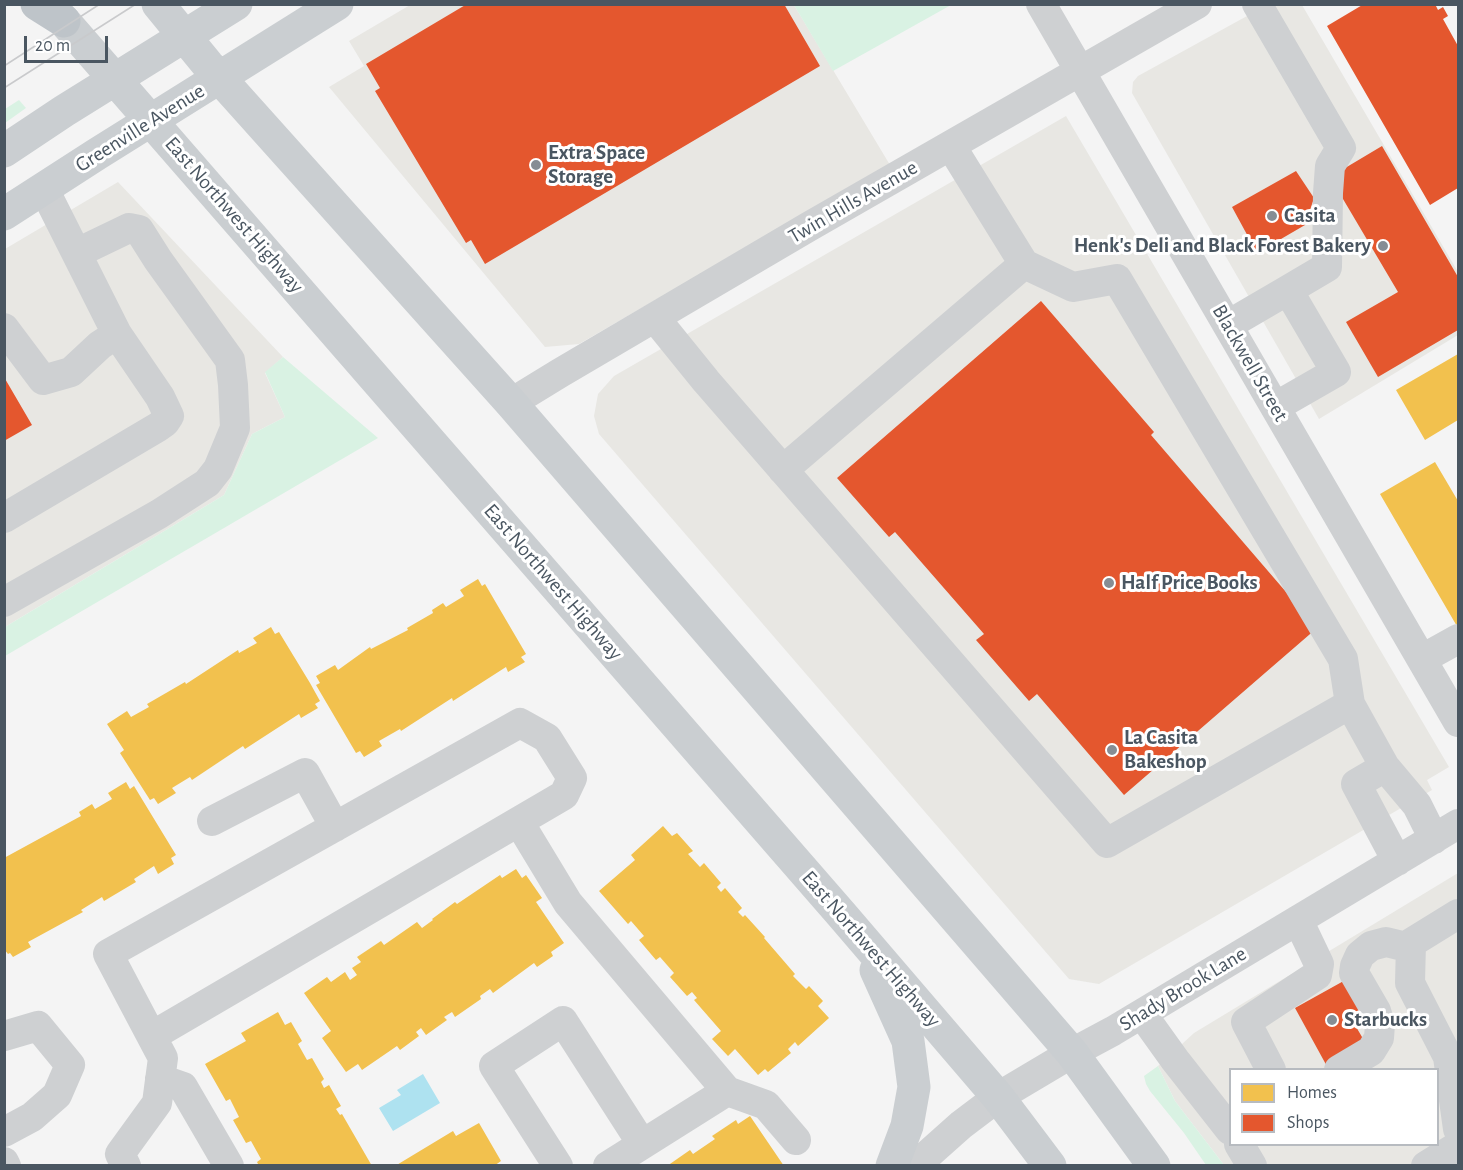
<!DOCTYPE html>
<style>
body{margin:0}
#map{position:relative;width:1463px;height:1170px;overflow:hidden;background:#f4f4f4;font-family:"Alegreya Sans",sans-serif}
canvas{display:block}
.frame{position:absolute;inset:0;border:6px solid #4a5661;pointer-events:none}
.legend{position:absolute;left:1229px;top:1068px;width:210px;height:78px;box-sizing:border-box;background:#fff;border:2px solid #b7bbc0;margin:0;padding:8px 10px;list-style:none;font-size:18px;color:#4a5661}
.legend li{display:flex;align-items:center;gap:12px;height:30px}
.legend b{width:30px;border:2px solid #b7bbc0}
.scale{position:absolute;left:24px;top:36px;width:84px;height:27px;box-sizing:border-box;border:3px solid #4a5661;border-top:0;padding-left:8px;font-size:18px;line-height:21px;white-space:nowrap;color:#4a5661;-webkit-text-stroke:4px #fff;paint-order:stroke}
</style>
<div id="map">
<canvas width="1463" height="1170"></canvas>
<div class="frame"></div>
<ul class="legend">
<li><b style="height:16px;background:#f2c14e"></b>Homes</li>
<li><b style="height:16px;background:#e4572e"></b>Shops</li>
</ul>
<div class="scale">20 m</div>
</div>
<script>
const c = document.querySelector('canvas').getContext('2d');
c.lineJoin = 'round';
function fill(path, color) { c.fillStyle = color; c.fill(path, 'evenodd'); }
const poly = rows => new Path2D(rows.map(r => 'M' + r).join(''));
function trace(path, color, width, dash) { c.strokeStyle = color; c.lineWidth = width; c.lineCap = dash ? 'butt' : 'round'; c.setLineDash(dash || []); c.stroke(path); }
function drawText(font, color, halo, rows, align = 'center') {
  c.font = font + ' "Alegreya Sans",sans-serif'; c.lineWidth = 6; c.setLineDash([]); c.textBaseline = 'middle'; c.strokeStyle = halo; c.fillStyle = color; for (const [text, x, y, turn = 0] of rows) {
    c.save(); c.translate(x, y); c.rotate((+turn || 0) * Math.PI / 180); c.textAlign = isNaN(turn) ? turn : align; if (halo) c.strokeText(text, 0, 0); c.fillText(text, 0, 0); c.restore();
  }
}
const commercial = poly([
 [410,5,794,5,890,165,579,344,545,347,329,87,364,66,349,41],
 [1267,5,1302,5,1458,272,1458,335,1319,419,1132,93,1133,82,1138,76],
 [1066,116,1449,767,1427,780,1432,790,1099,984,1069,979,599,434,594,416,598,394,614,376],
 [118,182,283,357,265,373,285,417,252,434,224,495,5,627,5,249],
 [1458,873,1458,1165,1224,1165,1175,1101,1158,1066,1194,1033],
 [1230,1070,1438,1070,1438,1144,1230,1144]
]);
const green = poly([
 [794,5,951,5,833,71],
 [19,100,26,108,5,123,5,109],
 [283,357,378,438,5,656,5,627,224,495,252,434,285,417,265,372],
 [1158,1066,1175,1101,1224,1165,1206,1165,1184,1133,1150,1091,1146,1084,1144,1076]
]);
const water = poly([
 [423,1074,440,1103,393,1131,379,1108,401,1095,397,1090]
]);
const homes = poly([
 [1458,354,1458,420,1425,440,1396,390],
 [1435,462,1458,501,1458,628,1380,494],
 [478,579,482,586,485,584,526,654,521,657,525,662,508,672,506,667,453,701,452,698,401,731,400,729,379,741,382,746,364,757,360,751,356,753,316,685,320,683,316,676,335,665,338,670,370,647,371,649,408,630,407,628,433,613,432,610,443,603,446,607,464,596,460,590],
 [271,627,275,634,279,632,310,683,320,701,315,704,318,708,301,718,299,714,245,749,243,746,192,780,190,777,172,788,176,793,158,804,154,798,150,800,120,753,124,750,107,724,127,711,131,717,149,707,147,704,185,682,186,684,238,650,239,653,257,643,253,638],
 [126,782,130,789,134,786,176,855,171,858,174,864,158,874,154,866,134,879,136,882,104,901,102,897,81,910,83,912,28,942,31,947,13,957,10,953,8,954,4,949,4,858,81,816,79,812,92,804,95,809,112,799,108,793],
 [663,826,672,836,677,833,693,851,688,854,700,867,704,863,721,883,717,887,721,892,725,888,742,908,738,912,743,917,745,915,765,937,764,938,795,974,793,976,806,989,809,986,823,1001,818,1006,829,1018,798,1046,795,1042,788,1049,791,1053,768,1072,765,1069,758,1075,735,1049,728,1056,712,1039,721,1031,694,1000,697,998,692,992,687,996,670,977,674,973,660,957,656,960,639,940,644,936,631,921,628,924,599,891,635,860,631,855],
 [516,869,522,878,526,875,542,898,536,902,564,943,551,952,553,956,537,967,534,963,493,993,490,989,480,996,481,999,455,1017,452,1012,444,1017,447,1020,426,1035,421,1028,416,1032,419,1036,400,1050,397,1046,362,1070,358,1064,346,1072,322,1038,331,1031,304,993,327,977,331,982,345,972,350,980,357,975,352,968,361,962,357,957,381,941,384,945,417,922,422,928,433,920,432,919,455,902,457,904,500,875,502,878],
 [278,1012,285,1025,291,1022,302,1041,298,1044,307,1060,312,1058,324,1079,321,1082,324,1088,329,1085,341,1106,336,1109,340,1115,342,1114,372,1166,259,1166,257,1162,261,1159,251,1141,246,1143,233,1120,239,1117,230,1099,226,1101,205,1064,246,1041,241,1033],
 [750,1116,784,1166,667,1166,690,1150,693,1154,715,1139,712,1136,736,1120,738,1124],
 [479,1123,501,1161,494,1166,395,1166,453,1131,456,1136]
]);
const shops = poly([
 [467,4,784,4,820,66,485,264,471,240,466,243,375,91,380,88,366,64],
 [1364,4,1435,4,1438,10,1443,7,1448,16,1443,19,1458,46,1458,188,1430,205,1327,26],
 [1382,146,1458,277,1458,330,1378,377,1346,322,1398,292,1330,177],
 [1296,171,1314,198,1305,225,1257,253,1232,207],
 [1041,301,1154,432,1151,435,1317,628,1124,795,1037,694,1029,701,976,640,984,634,895,532,889,537,837,478],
 [4,377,32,425,4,441],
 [1349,978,1370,1016,1355,1025,1369,1049,1329,1070,1295,1008]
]);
const minor = poly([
 [1041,4,1458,722],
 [1257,4,1341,148,1330,166,1328,193,1327,267,1288,290,1336,372,1275,407],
 [951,146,1024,264,1073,287,1117,279,1343,659,1350,704],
 [655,318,706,381,1107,843,1350,704,1385,767,1417,805,1434,839],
 [1228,325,1288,290],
 [4,328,43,380,71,372,100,345,117,334,44,189],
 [511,403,560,373,810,226,1197,4],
 [783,470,1024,264],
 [4,518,158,427,165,422,169,416,160,397,117,334],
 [4,602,159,514,207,483,218,469,235,428,233,385,230,360,158,260,139,230,129,228,77,253],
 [1422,659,1458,639],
 [1385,767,1356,784,1397,861],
 [212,821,305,773,335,827],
 [521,822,525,832,568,903,727,1091,766,1105,796,1140],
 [1458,914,1411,943,1410,983,1448,1057,1458,1129],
 [1142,1014,1175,1060,1230,1130],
 [4,1036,38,1026,70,1065,57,1095,32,1117,4,1132],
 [1271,1070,1246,1022,1317,975,1319,964,1298,920],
 [1339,1070,1371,1051,1379,1038,1380,1024,1376,1011,1354,973,1355,966,1360,955,1371,946,1386,942,1411,948],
 [160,1079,183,1087,229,1166],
 [1239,1144,1252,1166],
 [4,1162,6,1166],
 [126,1166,120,1154,157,1103,163,1058,108,954,520,723,547,738,572,778,564,795,152,1036],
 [558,1166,494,1066,563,1021,642,1144],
 [608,1166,727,1091],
 [915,1166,961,1125,998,1097,1072,1053,1113,1031,1458,824],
 [1426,1166,1458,1146]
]);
const major = poly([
 [48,4,64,21,842,915,998,1097,1050,1166],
 [158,4,208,65,511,403,1072,1053,1154,1166],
 [4,151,64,111,236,4],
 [4,214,97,154,337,4],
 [876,970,908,1041,914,1087,907,1126,892,1166]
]);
const highway = poly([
 [37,4,64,21]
]);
const tram = poly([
 [4,66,100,4],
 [4,88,136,4]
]);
const markers = [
 [536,165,6,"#868d94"],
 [1272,216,6,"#868d94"],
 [1383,246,6,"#868d94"],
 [1109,583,6,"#868d94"],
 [1112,750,6,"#868d94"],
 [1332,1020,6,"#868d94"]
];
const streetNames = [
 ["Greenville Avenue",140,128,-32],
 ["Twin Hills Avenue",853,202,-30],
 ["East Northwest Highway",234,215,49],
 ["Blackwell Street",1250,363,60],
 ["East Northwest Highway",553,582,49],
 ["East Northwest Highway",871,949,49],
 ["Shady Brook Lane",1183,989,-31]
];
const poiNames = [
 ["Extra Space",548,153],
 ["Storage",548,177],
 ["Casita",1284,216],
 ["Henk's Deli and Black Forest Bakery",1371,246,"right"],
 ["Half Price Books",1121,583],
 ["La Casita",1124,738],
 ["Bakeshop",1124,762],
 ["Starbucks",1344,1020]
];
fill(commercial, '#e8e7e3');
fill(green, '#d9f2e3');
fill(water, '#aee2f0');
fill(homes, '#f2c14e');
fill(shops, '#e4572e');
trace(minor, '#ced0d2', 30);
trace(major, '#caced1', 33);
trace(highway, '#bec4c9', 33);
trace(tram, '#c9cacc', 1.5);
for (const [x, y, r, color] of markers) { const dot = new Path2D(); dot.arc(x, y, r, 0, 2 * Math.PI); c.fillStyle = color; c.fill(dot); trace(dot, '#fff', 2); }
drawText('21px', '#4a5661', '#fff', streetNames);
drawText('bold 21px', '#4a5661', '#fff', poiNames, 'left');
</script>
